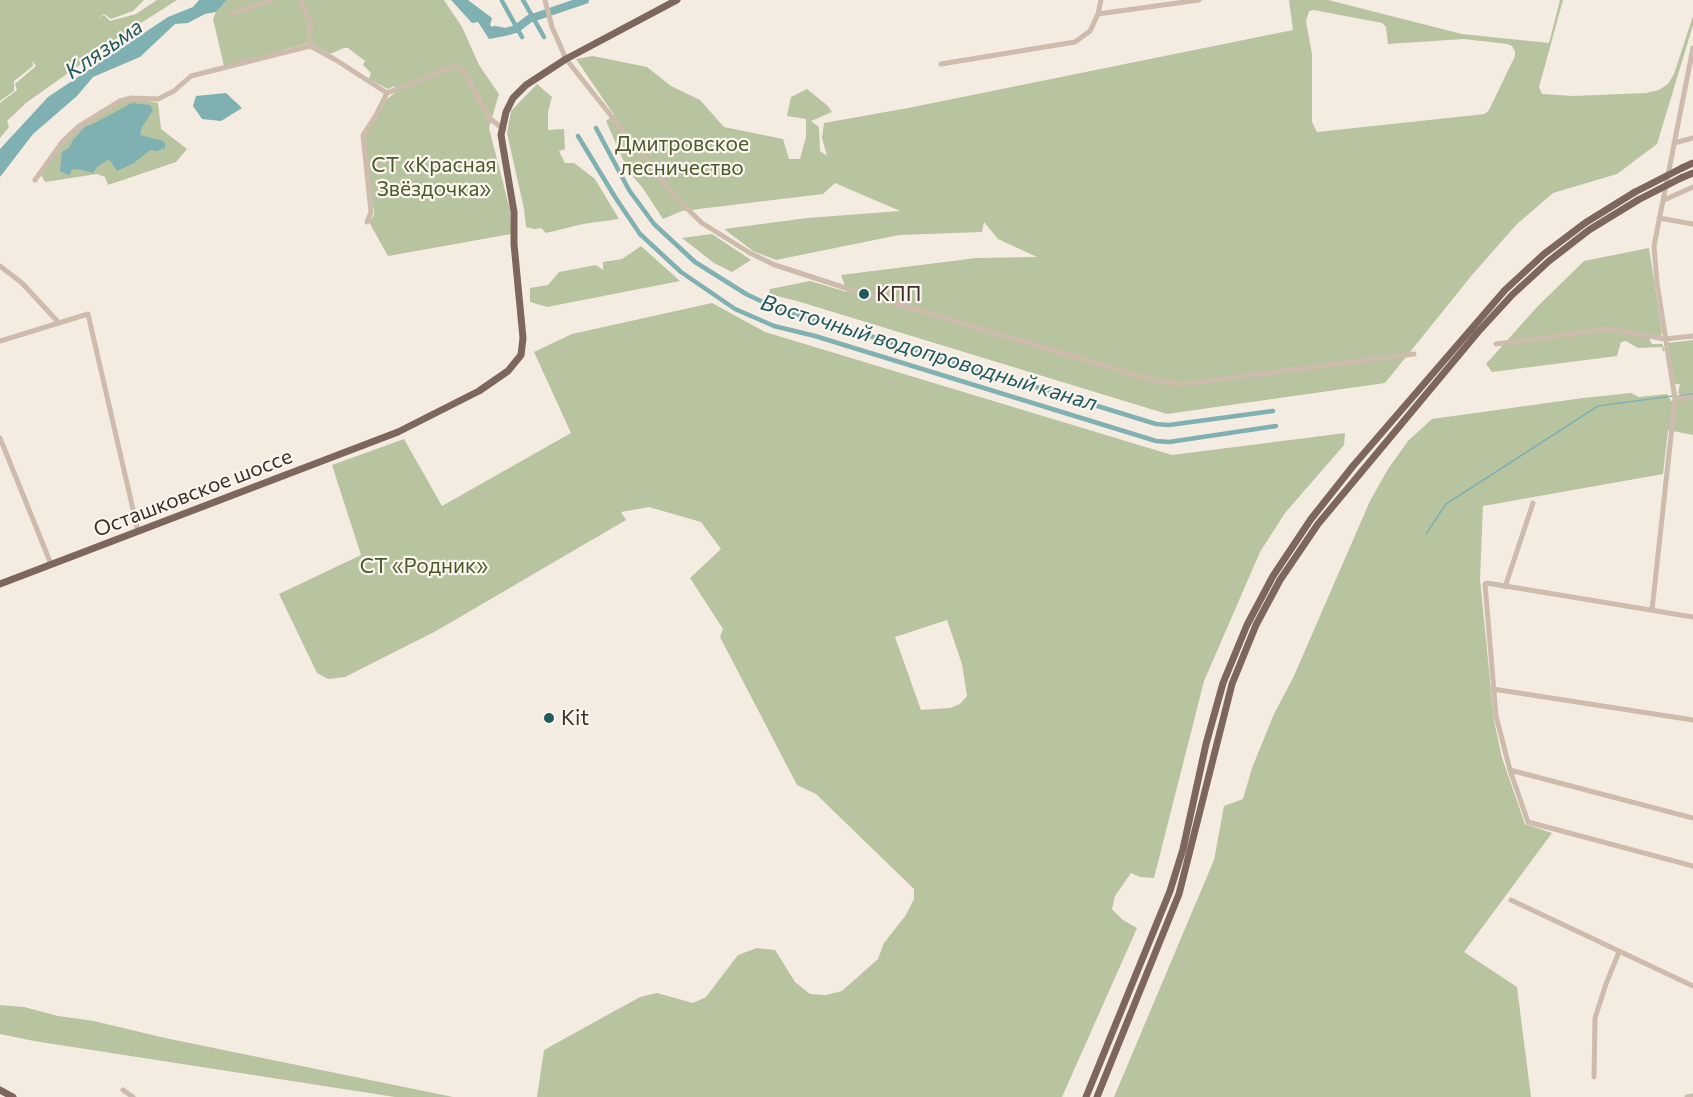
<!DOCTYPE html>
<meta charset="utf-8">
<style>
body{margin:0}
canvas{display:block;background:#f4ebe1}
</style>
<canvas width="1693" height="1097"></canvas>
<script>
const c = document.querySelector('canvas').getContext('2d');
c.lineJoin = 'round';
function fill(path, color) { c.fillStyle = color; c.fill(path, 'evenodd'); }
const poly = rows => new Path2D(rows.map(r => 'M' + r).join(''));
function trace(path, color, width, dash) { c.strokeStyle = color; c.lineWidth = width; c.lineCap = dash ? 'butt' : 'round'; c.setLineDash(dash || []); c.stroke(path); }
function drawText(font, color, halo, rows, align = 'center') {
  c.font = font + ' Commissioner,sans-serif'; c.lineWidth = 4.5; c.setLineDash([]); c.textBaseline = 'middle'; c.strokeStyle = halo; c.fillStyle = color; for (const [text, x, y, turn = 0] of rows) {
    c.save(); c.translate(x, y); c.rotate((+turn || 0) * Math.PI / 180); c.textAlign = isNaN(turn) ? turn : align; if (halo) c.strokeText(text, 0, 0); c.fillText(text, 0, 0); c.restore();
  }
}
const green = poly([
 [0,0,144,0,133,11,111,19,104,14,98,18,104,15,110,21,136,14,157,0,177,0,116,39,26,103,7,121,9,127,0,138,0,103,17,90,15,84,36,66,32,61,33,66,14,81,14,91,0,101],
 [227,0,444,0,462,27,479,65,499,94,489,128,510,210,511,234,388,256,369,222,374,215,374,210,370,193,365,134,387,99,396,92,395,86,388,89,369,79,371,73,363,65,365,61,348,48,344,48,330,54,310,43,224,66,213,19,216,12],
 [1289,0,1328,0,1462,34,1549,43,1560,0,1563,0,1539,87,1542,94,1573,96,1646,93,1659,90,1668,84,1674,74,1693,16,1693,25,1657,144,1617,174,1553,193,1516,225,1472,275,1385,383,1167,414,797,301,769,294,770,289,810,281,847,292,841,275,976,258,1037,257,998,239,984,222,982,232,899,235,776,260,753,251,724,229,807,218,900,211,835,183,823,194,682,211,663,219,642,187,628,171,606,121,614,115,576,59,593,56,647,67,671,86,700,100,724,127,783,139,789,159,800,159,806,137,806,119,787,116,791,97,807,89,828,106,832,112,811,121,819,127,820,151,827,156,822,138,824,123,908,108,1293,30],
 [1314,10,1382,23,1386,27,1388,44,1464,39,1507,44,1512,46,1515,51,1515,56,1489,110,1485,114,1317,132,1312,122,1312,54,1306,21,1309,11],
 [537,84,552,97,548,112,548,130,564,129,565,149,559,151,565,163,574,163,595,179,619,219,583,224,546,233,541,228,534,229,526,227,524,209,507,133,511,111],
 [140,99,158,103,161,129,187,149,176,162,108,185,105,177,97,174,45,182,41,175,57,151,79,128,122,102],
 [712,234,751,260,732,272,714,263,682,238],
 [641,246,680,281,547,307,530,302,530,288,548,285,559,272,596,265,603,270,603,262,622,259],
 [1649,248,1662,332,1661,336,1649,334,1649,339,1652,344,1662,344,1665,350,1663,352,1662,347,1638,348,1626,341,1621,342,1617,356,1492,372,1486,364,1537,307,1584,261],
 [712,303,765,332,1172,455,1345,433,1344,445,1285,513,1260,552,1204,681,1154,878,1140,877,1131,873,1115,896,1112,909,1123,920,1137,928,1062,1097,537,1097,544,1050,640,997,657,993,693,1003,706,997,738,955,757,948,775,950,795,982,810,994,826,995,842,991,878,959,884,943,906,915,914,899,914,889,816,794,797,785,720,637,723,629,690,578,721,549,701,522,649,507,621,512,626,520,436,631,345,677,328,679,317,673,279,594,361,555,332,465,404,439,442,506,571,433,534,352,572,334],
 [947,620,962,664,967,696,960,704,950,708,921,710,895,637],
 [1693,340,1693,395,1682,396,1678,393,1680,384,1675,384,1668,343],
 [1631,393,1639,397,1667,394,1671,401,1693,399,1693,435,1668,430,1663,474,1483,506,1480,579,1494,721,1502,758,1525,824,1552,833,1464,952,1517,987,1531,1097,1114,1097,1214,860,1224,806,1243,799,1252,768,1274,714,1293,678,1370,501,1388,469,1408,441,1432,419,1583,398],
 [0,1005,24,1007,58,1016,94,1021,165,1038,453,1097,395,1097,34,1041,0,1034]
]);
const water = poly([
 [199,0,227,0,216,12,205,14,188,23,175,24,140,57,93,77,77,96,33,134,0,177,0,149,48,97,168,17,193,7],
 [451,0,468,0,492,18,490,25,493,28,506,29,505,36,489,39,478,22,472,23],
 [226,93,242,108,221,121,202,119,193,106,196,96],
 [132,103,150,105,153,110,142,127,140,135,163,141,165,143,165,148,157,151,150,150,134,163,117,171,109,159,97,167,93,173,78,169,71,170,71,174,68,175,60,171,62,152,69,148,73,140,86,126,91,125]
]);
const stream = poly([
 [1678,396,1693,394],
 [1426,534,1446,504,1598,406,1673,396]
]);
const canal = poly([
 [523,0,544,37],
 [502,1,522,37],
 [596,128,629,190,654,224,695,262,746,294,780,310,818,320,1156,424,1169,425,1273,411],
 [578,136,615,197,640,234,681,272,735,309,774,326,815,336,1156,441,1169,442,1276,426]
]);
const river = poly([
 [495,30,505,32,516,29,529,19,585,0]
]);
const minor = poly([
 [300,0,311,24,309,32,310,46,336,60,387,93],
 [545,0,552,27,566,59,677,199,702,223,750,253,775,265,864,294,1156,381,1183,384,1414,354],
 [231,14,272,0],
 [1098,14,1199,0],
 [941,64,1075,42,1090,31,1098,14,1101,0],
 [1674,143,1693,138],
 [35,180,63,141,78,127,120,101,131,98,158,99,174,91,191,76,310,46],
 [1664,200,1693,187],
 [1659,218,1693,224],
 [367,222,371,212,363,135,376,115,387,93,456,66,465,72,488,117,502,128],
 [0,266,22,283,59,323],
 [0,341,88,314,138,531],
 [1496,344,1609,329,1665,339,1693,336],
 [1675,399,1693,397],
 [0,438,51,564],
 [1505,587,1533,503],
 [1652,610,1675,399,1657,283,1654,246,1693,48],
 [1693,617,1487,583,1485,584,1496,716,1510,770,1528,822,1693,866],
 [1493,689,1693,720],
 [1510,770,1693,818],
 [1511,900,1693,986],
 [1594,1077,1595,1018,1606,984,1619,952],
 [123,1090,133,1097],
 [1687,1097,1693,1096]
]);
const major = poly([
 [1682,168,1693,163],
 [1681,178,1693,173],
 [0,584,398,432,479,391,508,371,521,355,523,338,514,244,514,212,501,135,506,112,513,98,526,85,566,59,677,0],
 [0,1090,13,1097],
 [1086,1097,1170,891,1183,849,1206,744,1223,683,1247,625,1273,576,1311,519,1353,466,1505,290,1544,254,1585,223,1635,192],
 [1097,1097,1179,894,1232,684,1256,625,1280,580,1318,524,1478,332,1512,295,1549,261,1589,230,1638,200]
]);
const majorBridge = poly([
 [1635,192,1682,168],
 [1638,200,1681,178]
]);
const markers = [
 [864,294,6,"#1f5a5e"],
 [549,718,6,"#1f5a5e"]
];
const parkNames = [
 ["Дмитровское",682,144],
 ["лесничество",682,168],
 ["СТ «Красная",434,165],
 ["Звёздочка»",434,189],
 ["СТ «Родник»",424,566]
];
const poiNames = [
 ["КПП",876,294],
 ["Kit",561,718]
];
const streetNames = [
 ["Осташковское шоссе",193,493,-21]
];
const waterNames = [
 ["Клязьма",104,49,-34],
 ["Восточный водопроводный канал",929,353,17]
];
fill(green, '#b8c4a0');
fill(water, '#7fb0b2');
trace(stream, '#7fb0b2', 1.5);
trace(canal, '#7fb0b2', 4.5);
trace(river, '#7fb0b2', 8);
trace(minor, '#cdbbac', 5);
trace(major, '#7d675c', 7);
trace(majorBridge, '#7d675c', 7);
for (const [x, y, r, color] of markers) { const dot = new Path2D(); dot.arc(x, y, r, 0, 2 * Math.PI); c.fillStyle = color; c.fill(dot); trace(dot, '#fbf5ee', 2); }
drawText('21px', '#4a5a2e', '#fbf5ee', parkNames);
drawText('21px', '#3b302b', '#fbf5ee', poiNames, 'left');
drawText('21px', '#3b302b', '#fbf5ee', streetNames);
drawText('italic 22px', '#1f5a5e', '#fbf5ee', waterNames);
</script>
